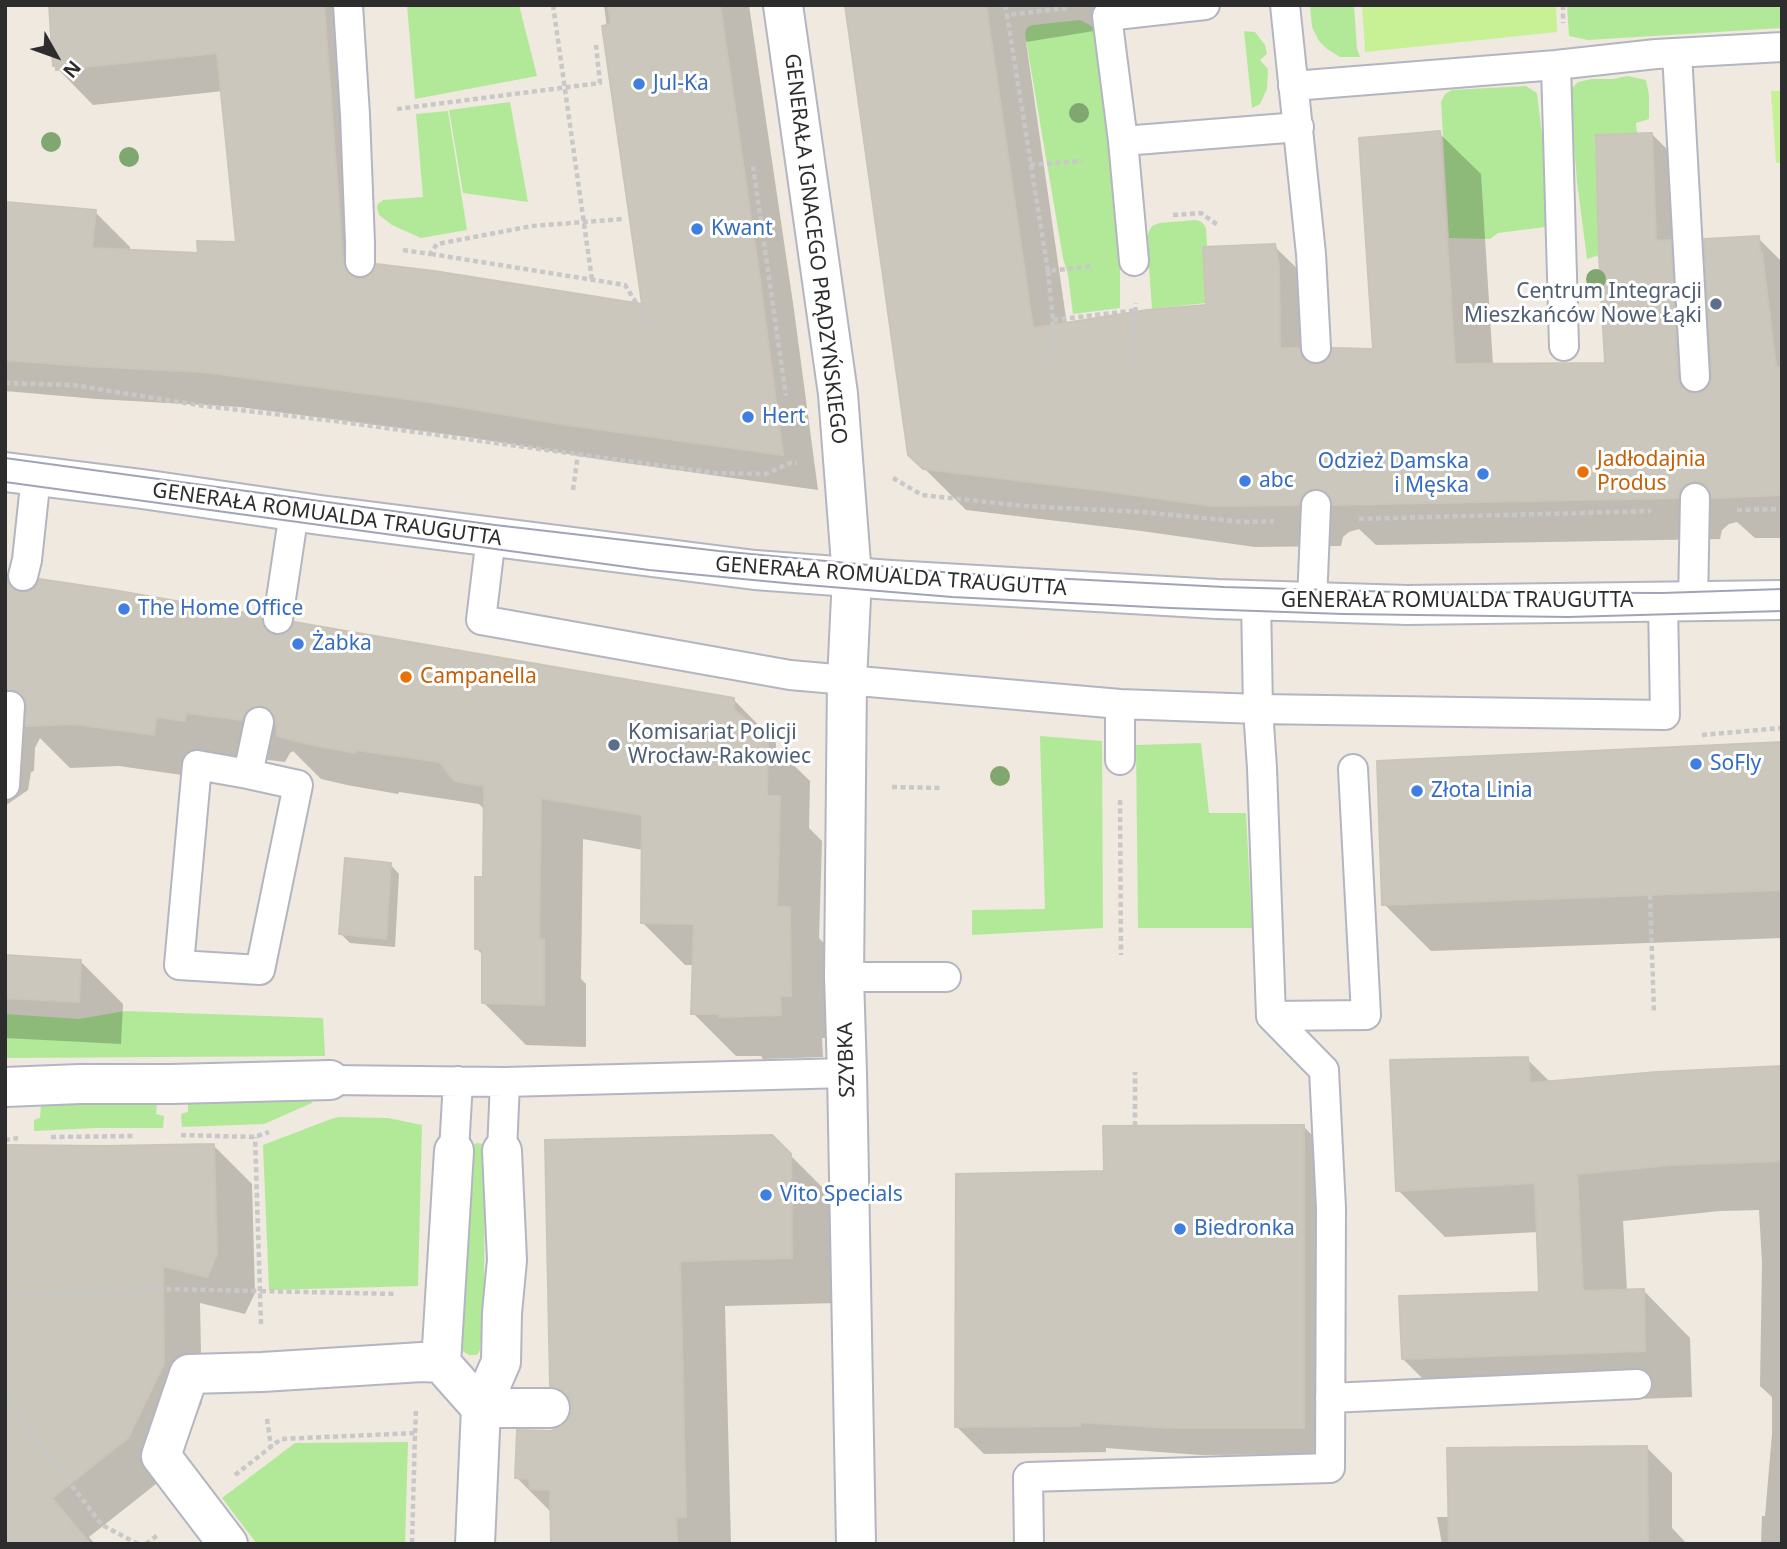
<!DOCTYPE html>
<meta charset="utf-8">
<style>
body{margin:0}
#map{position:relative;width:1787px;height:1549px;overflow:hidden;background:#efe9df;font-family:"Noto Sans",sans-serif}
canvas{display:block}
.frame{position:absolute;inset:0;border:7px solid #2d2d2d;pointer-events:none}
.north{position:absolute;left:21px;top:21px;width:70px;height:70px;-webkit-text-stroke:5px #fff;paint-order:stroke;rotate:130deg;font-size:19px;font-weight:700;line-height:28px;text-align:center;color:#2d2d2d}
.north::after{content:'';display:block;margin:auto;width:24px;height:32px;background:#2d2d2d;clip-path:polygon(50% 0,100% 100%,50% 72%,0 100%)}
</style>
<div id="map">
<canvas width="1787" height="1549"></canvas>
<div class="frame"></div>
<div class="north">N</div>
</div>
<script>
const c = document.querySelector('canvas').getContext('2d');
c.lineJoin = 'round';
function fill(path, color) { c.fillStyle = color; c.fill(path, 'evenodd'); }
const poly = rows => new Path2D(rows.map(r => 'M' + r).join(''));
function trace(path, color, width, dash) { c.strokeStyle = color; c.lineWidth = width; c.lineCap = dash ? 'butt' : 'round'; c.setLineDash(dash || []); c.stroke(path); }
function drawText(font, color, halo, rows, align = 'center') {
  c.font = font + ' "Noto Sans",sans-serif'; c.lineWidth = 6; c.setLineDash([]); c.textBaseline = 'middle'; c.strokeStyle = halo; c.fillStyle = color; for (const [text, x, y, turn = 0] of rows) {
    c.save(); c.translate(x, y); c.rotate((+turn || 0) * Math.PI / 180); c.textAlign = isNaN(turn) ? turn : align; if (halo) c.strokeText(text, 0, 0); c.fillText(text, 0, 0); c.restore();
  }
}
const green = poly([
 [407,5,519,5,537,76,415,99],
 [1310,5,1354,5,1357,49,1360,57,1340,57,1327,49,1319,41,1312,27],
 [1567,5,1782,5,1782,28,1588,40,1569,36],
 [1080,20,1090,25,1097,31,1101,40,1120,253,1120,308,1073,314,1068,275,1063,258,1025,34,1026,30,1028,27,1033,25],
 [1244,31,1255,32,1265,45,1267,54,1260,60,1268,69,1267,89,1260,104,1252,108],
 [1628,76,1646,80,1649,95,1649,119,1636,123,1637,133,1596,135,1599,255,1587,259,1577,182,1570,96,1572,88,1578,82,1592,79,1613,79],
 [1526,86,1537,93,1546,169,1549,220,1545,227,1498,233,1490,239,1449,238,1441,102,1445,94,1452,90],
 [510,102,528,202,463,193,449,110],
 [448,111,467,230,421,238,392,225,379,215,377,208,378,204,383,200,423,197,416,114],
 [1196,220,1202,222,1206,228,1207,246,1203,247,1206,303,1152,309,1147,239,1149,231,1152,226,1159,223],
 [1040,736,1102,741,1103,928,972,935,972,910,1045,909],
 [1201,743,1209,813,1246,813,1252,928,1138,928,1136,745],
 [125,1011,323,1018,325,1056,5,1058,5,1014,79,1019],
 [311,1097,312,1103,264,1124,182,1127,181,1114,188,1112,188,1100],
 [41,1104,157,1104,156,1114,164,1116,163,1128,96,1128,34,1131,34,1120,40,1118],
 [339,1117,388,1118,422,1125,418,1286,269,1290,263,1145,331,1119],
 [477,1143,482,1144,485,1149,484,1302,480,1350,477,1355,469,1355,461,1350,470,1150,473,1145],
 [408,1442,405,1544,257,1544,222,1498,295,1443]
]);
const pitch = poly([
 [1362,5,1556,5,1557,32,1365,52],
 [1771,91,1782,91,1782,163,1776,163]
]);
const shadow = poly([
 [51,5,356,5,376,266,644,306,604,5,749,5,794,310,818,490,604,460,467,437,239,407,97,399,5,391,5,204,95,212,130,247,130,251,200,255,238,244,223,91,93,105,54,65],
 [847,5,1217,5,1218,11,1026,42,1067,325,1207,306,1274,246,1316,287,1320,307,1320,365,1375,350,1439,133,1481,174,1493,365,1607,364,1652,134,1693,176,1697,269,1708,280,1758,238,1782,262,1782,538,1755,538,1737,522,1729,524,1722,530,1720,539,1376,545,1359,529,1349,532,1343,537,1341,546,1255,547,1141,531,966,510,910,454],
 [5,575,24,594,261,618,279,637,734,700,776,743,776,748,810,781,809,828,822,841,819,938,832,951,833,1038,822,1038,823,1057,763,1059,761,1056,736,1056,693,1013,694,965,685,965,642,922,643,850,583,839,581,979,586,984,586,1047,526,1045,484,1003,484,956,477,949,485,878,485,810,479,804,399,792,398,794,347,785,321,779,293,751,290,753,285,762,229,755,227,763,196,777,119,766,70,768,40,738,35,748,34,771,31,772,28,790,5,806],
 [1782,744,1782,938,1431,951,1384,904],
 [390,864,399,874,395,947,350,943,340,933],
 [5,957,80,961,123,1004,121,1044,5,1038],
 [1527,1059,1551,1083,1782,1068,1782,1544,1761,1544,1762,1516,1765,1516,1772,1434,1772,1397,1760,1386,1762,1263,1759,1210,1720,1211,1623,1221,1627,1291,1644,1291,1690,1338,1692,1397,1450,1406,1403,1359,1541,1294,1538,1232,1445,1237,1398,1190],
 [1304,1127,1331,1154,1331,1454,1200,1455,1106,1448,1106,1452,984,1454,957,1427,1106,1172],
 [546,1142,790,1155,836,1201,837,1303,725,1306,731,1544,553,1544,552,1513,517,1478,551,1433,561,1429,570,1420,573,1407,551,1385],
 [213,1145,252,1184,255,1293,245,1314,200,1303,202,1403,166,1476,89,1537,95,1544,5,1544],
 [1647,1448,1672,1473,1672,1528,1687,1544,1442,1544,1437,1517,1450,1517]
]);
const building = poly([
 [49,5,324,5,343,262,345,270,351,276,359,279,368,277,374,271,376,264,434,271,642,304,602,26,611,24,608,5,720,5,759,273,783,455,567,425,430,402,203,372,84,366,5,360,5,202,96,210,92,248,198,253,197,241,236,242,217,53,56,70,56,66,53,66,49,5],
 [845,5,986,5,1033,328,1147,310,1206,305,1203,247,1275,244,1279,265,1280,348,1299,348,1303,358,1309,363,1316,365,1326,361,1330,356,1332,348,1373,349,1359,138,1440,131,1455,364,1605,363,1599,255,1596,135,1652,133,1656,241,1671,240,1678,378,1682,387,1688,392,1697,393,1703,391,1709,385,1712,377,1704,239,1759,236,1760,253,1762,253,1776,367,1782,367,1782,495,1712,498,1709,489,1704,484,1695,481,1688,483,1681,489,1678,498,1332,505,1330,497,1325,491,1316,488,1308,491,1302,496,1299,505,1212,506,1098,490,923,469,908,455,845,5],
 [5,573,7,574,7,581,11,587,20,592,28,592,34,588,39,579,113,590,262,616,263,626,267,632,275,635,285,634,291,630,294,622,734,698,734,710,768,737,767,796,780,796,777,907,790,907,791,996,780,996,781,1015,719,1017,719,1014,691,1014,694,924,641,923,642,815,541,798,539,939,544,939,544,1005,482,1003,482,949,475,949,475,877,483,877,484,786,454,781,440,762,356,750,355,753,303,743,277,736,277,725,275,724,275,716,270,709,262,706,253,706,247,710,242,720,186,713,185,721,156,717,154,735,75,724,25,726,27,707,25,698,19,692,12,690,5,690,5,573],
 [1782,742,1782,890,1382,905,1377,761,1782,742],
 [345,858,391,863,386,939,339,934,345,858],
 [5,955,81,960,79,1002,5,998,5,955],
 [1528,1057,1530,1083,1657,1072,1782,1066,1782,1161,1672,1165,1577,1174,1583,1291,1644,1289,1645,1351,1402,1359,1399,1296,1539,1292,1535,1183,1396,1191,1390,1060,1528,1057],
 [1304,1125,1304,1428,1172,1428,1080,1422,1080,1426,955,1427,956,1174,1104,1171,1103,1126,1304,1125],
 [772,1135,791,1154,792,1258,680,1261,686,1517,676,1517,677,1544,551,1544,550,1490,530,1489,529,1479,515,1478,517,1430,551,1431,560,1427,569,1419,572,1409,569,1397,560,1389,550,1386,545,1140,772,1135],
 [214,1144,217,1254,207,1277,163,1266,164,1364,128,1438,52,1498,90,1544,5,1544,5,1145,104,1146,214,1144],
 [1647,1446,1648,1544,1449,1544,1447,1448,1647,1446]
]);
const path = poly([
 [553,5,592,280],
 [1005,5,1007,15],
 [1563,5,1563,23],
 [1067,8,1007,15,1048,271,1093,266],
 [397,109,600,83,596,45],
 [1030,165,1082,161],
 [753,166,786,396],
 [1173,215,1201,213,1219,226],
 [403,250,430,254,437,244,532,226,623,219],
 [431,254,625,285,653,330],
 [1048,271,1053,320,1050,365],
 [1053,320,1137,310],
 [1132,363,1136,303],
 [5,383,73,385,204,406,335,421,715,473,766,474,792,462,797,463],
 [893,478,922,495,1024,506,1143,512,1243,522,1274,521],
 [573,490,578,454],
 [1737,510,1782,509],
 [1359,519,1651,511],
 [1702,735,1782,728],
 [892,787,943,788],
 [1120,800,1121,955],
 [1650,895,1654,1012],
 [1135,1126,1135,1072],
 [181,1135,255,1137,269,1132],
 [51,1137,134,1136],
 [5,1140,18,1138],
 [5,1295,119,1292,165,1289,260,1291,255,1137],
 [261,1324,260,1291,397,1294],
 [5,1398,102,1525,138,1544],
 [267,1419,271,1447],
 [415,1433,416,1409],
 [235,1475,281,1439,415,1433,412,1544],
 [146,1544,159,1534]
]);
const lane = poly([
 [348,5,355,115,360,243,360,262],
 [1205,5,1107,16,1123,141,1299,127],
 [1285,5,1311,254,1316,348],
 [1677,53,1695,377],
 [1556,65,1564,346],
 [1293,86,1556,65,1656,54,1782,47],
 [1123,141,1134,261],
 [491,537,481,620,790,675,1120,704,1258,709,1665,715,1663,602],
 [23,576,27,560,36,476],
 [1312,602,1316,505],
 [1693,603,1695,498],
 [278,619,294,512],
 [1120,760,1120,704],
 [248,774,298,785,260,970,179,965,197,765,248,774,259,722],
 [5,785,10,706],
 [844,977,946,977],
 [1271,1016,1366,1015,1353,769],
 [330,1080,505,1082,847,1073],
 [454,1151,458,1081],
 [502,1151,505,1082],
 [1330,1398,1637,1384],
 [1029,1544,1028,1477,1330,1468,1331,1208,1324,1070,1271,1016,1262,768,1258,709,1256,600]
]);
const street = poly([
 [783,5,838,394,852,577,847,680,844,977,847,1073,856,1544],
 [5,1087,80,1084,172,1084,330,1080],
 [502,1151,507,1260,502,1313,501,1362,481,1408,550,1408],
 [441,1363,454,1151],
 [228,1544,161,1456,189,1374,262,1372,422,1362,441,1363,481,1408,475,1544]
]);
const secondary = poly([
 [5,472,142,489,320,515,755,570,891,580,1217,599,1407,605,1782,600]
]);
const tram = poly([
 [5,458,495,525,719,551,954,573,1224,587,1398,592,1662,593,1782,589],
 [5,482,649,570,795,584,952,597,1170,608,1343,614,1568,617,1782,611]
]);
const trees = [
 [1079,113],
 [51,142],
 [129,157],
 [1596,279],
 [1000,776]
];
const markers = [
 [639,84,7,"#3f7fe0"],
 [697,229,7,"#3f7fe0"],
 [1716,304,7,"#5c6f8a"],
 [748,417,7,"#3f7fe0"],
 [1583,472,7,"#e8710a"],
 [1483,474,7,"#3f7fe0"],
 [1245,481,7,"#3f7fe0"],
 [124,609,7,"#3f7fe0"],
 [298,644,7,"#3f7fe0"],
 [406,677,7,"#e8710a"],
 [614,745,7,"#5c6f8a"],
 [1696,764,7,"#3f7fe0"],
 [1417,791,7,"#3f7fe0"],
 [766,1195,7,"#3f7fe0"],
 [1180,1229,7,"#3f7fe0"]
];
const shopNames = [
 ["Jul-Ka",653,84],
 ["Kwant",711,229],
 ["Hert",762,417],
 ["Odzież Damska",1469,462,"right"],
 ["i Męska",1469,486,"right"],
 ["abc",1259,481],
 ["The Home Office",138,609],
 ["Żabka",312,644],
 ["SoFly",1710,764],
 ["Złota Linia",1431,791],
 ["Vito Specials",780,1195],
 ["Biedronka",1194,1229]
];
const streetNames = [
 ["GENERAŁA IGNACEGO PRĄDZYŃSKIEGO",815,249,83],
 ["GENERAŁA ROMUALDA TRAUGUTTA",327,515,8],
 ["GENERAŁA ROMUALDA TRAUGUTTA",891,577,4],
 ["GENERAŁA ROMUALDA TRAUGUTTA",1457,601],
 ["SZYBKA",847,1060,-92]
];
const serviceNames = [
 ["Centrum Integracji",1702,292],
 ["Mieszkańców Nowe Łąki",1702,316],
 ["Komisariat Policji",628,733,"left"],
 ["Wrocław-Rakowiec",628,757,"left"]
];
const foodNames = [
 ["Jadłodajnia",1597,460],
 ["Produs",1597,484],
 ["Campanella",420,677]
];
fill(green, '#b2e998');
fill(pitch, '#c7f194');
fill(shadow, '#0003');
fill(building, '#cbc7bd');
trace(building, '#cbc5b8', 2);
trace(lane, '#b3b5c1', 32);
trace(street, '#b3b5c1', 42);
trace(secondary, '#b3b5c1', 42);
trace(path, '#c8c8c8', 4.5, [5, 3.5]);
trace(lane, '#fff', 28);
trace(street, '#fff', 38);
trace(secondary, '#fff', 38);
trace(tram, '#a1a4b8', 2);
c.fillStyle = '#81a770';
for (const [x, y] of trees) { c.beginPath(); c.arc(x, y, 10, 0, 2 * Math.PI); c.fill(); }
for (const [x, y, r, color] of markers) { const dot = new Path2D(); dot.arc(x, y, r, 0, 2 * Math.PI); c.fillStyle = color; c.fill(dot); trace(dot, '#fff', 2.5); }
drawText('21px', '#366cbe', '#fff', shopNames, 'left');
drawText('21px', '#2d2d2d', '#fff', streetNames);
drawText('21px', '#4e5e75', '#fff', serviceNames, 'right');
drawText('21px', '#c56008', '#fff', foodNames, 'left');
</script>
